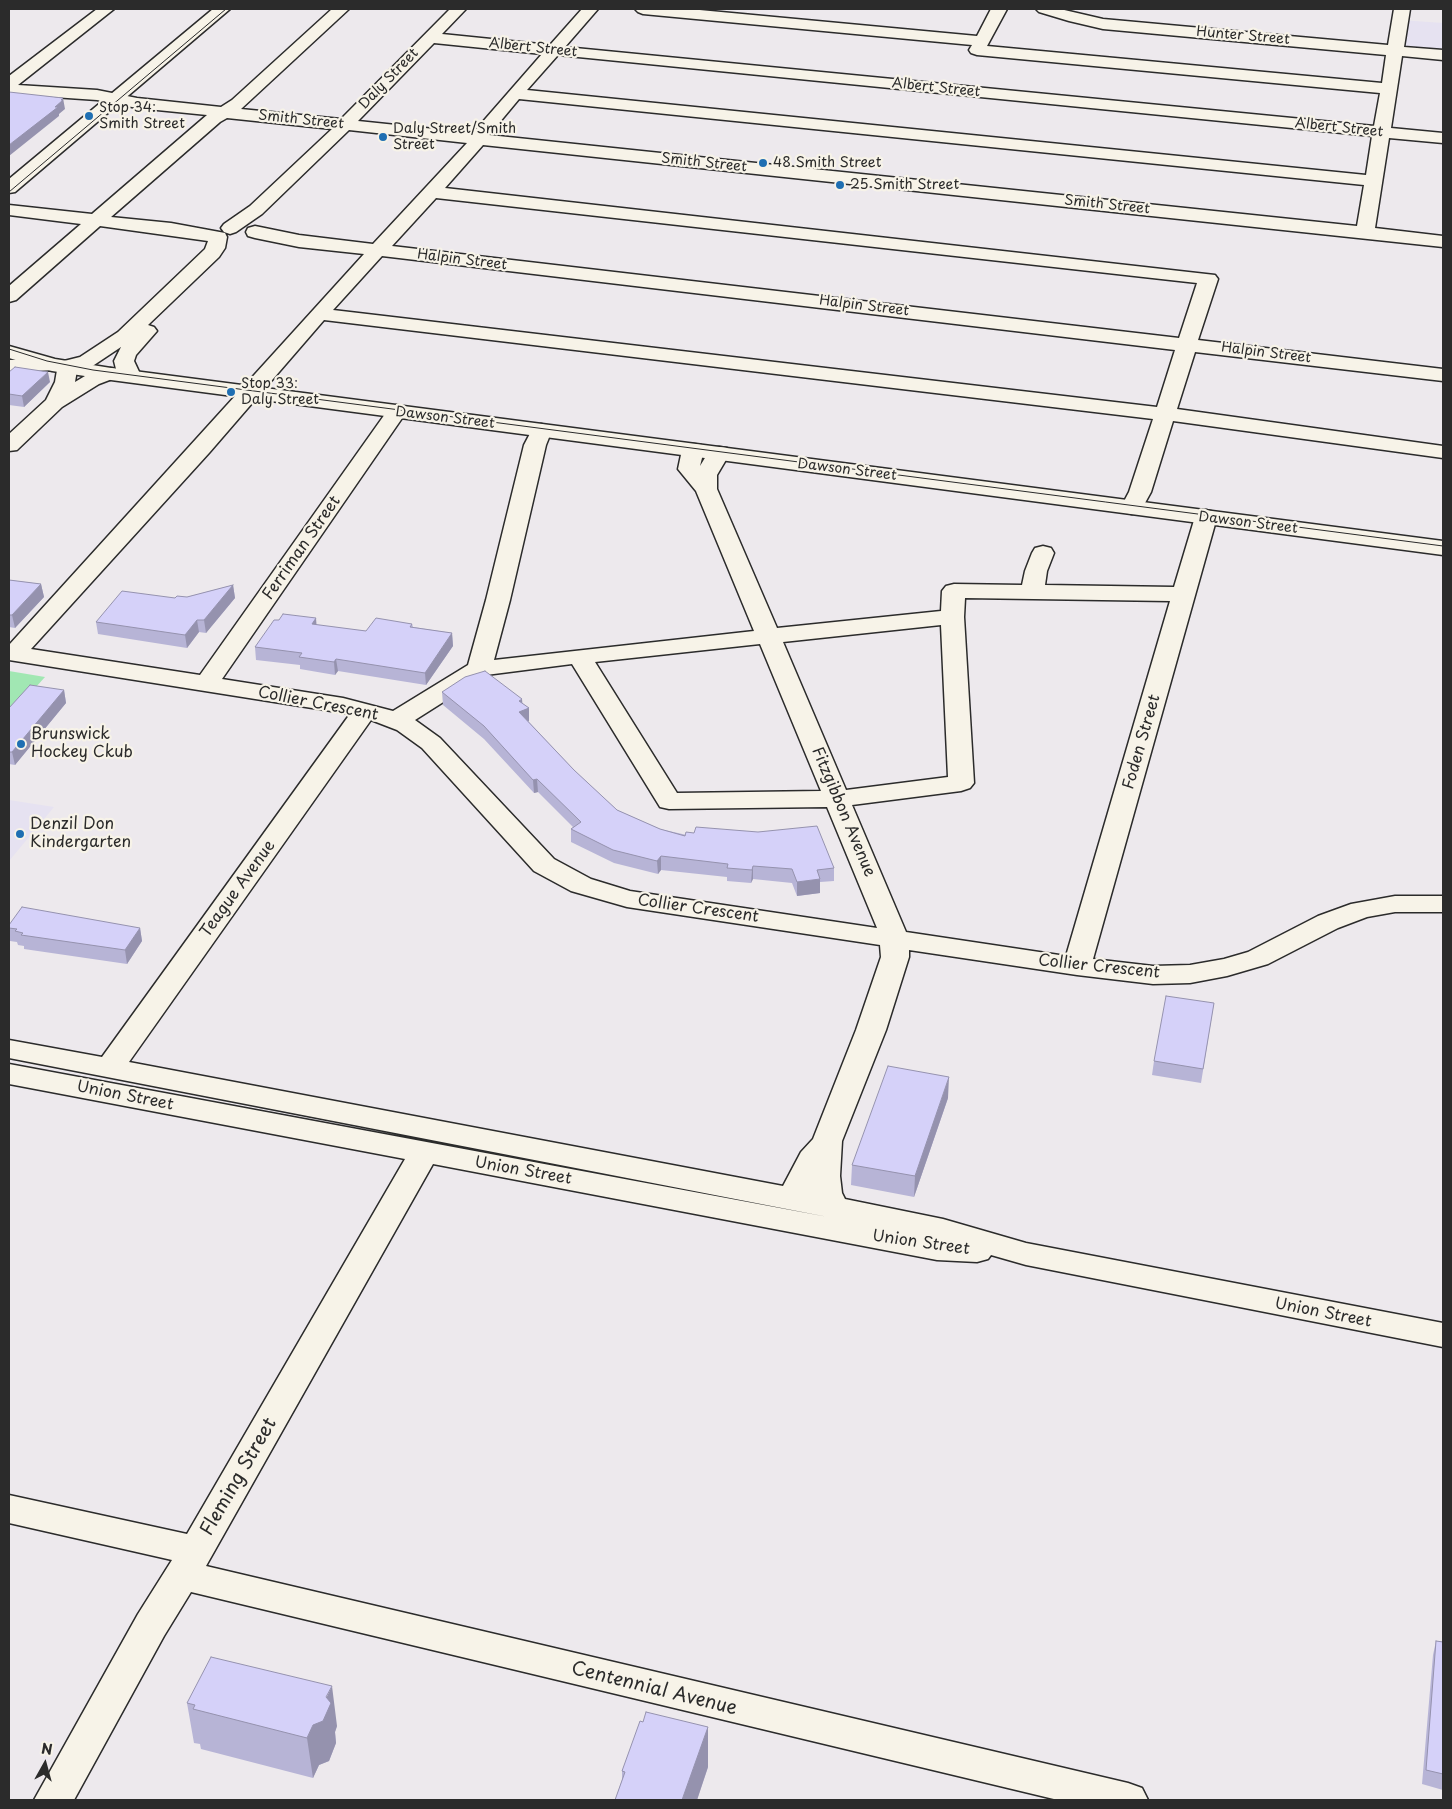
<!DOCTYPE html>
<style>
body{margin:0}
#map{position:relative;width:1452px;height:1809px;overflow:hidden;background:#ede9ed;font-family:"Playpen Sans",sans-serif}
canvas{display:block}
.frame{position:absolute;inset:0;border:10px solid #2b2b2b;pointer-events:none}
.north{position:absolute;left:20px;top:1739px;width:50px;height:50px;-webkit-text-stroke:4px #f7f3e8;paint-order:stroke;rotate:7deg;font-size:14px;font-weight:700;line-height:20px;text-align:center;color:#2b2b2b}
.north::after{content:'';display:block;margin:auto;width:18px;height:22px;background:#2b2b2b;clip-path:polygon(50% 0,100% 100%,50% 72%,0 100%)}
</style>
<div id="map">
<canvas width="1452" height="1809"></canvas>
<div class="frame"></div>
<div class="north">N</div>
</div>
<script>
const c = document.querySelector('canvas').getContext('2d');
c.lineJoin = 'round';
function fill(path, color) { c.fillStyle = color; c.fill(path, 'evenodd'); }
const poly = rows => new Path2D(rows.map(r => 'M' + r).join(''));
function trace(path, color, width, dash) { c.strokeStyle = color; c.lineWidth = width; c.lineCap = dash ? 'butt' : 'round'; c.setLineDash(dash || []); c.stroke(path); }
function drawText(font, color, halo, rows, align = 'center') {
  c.font = font + ' "Playpen Sans",sans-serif'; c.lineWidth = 4.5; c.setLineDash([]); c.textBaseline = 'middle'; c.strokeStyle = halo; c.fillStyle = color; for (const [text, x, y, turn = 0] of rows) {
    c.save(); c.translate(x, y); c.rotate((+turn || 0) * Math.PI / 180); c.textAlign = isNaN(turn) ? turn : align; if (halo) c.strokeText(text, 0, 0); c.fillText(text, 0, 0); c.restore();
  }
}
const built = poly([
 [1400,20,1443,23,1443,56,1393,52],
 [9,800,54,807,9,861]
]);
const green = poly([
 [9,671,45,677,9,717]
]);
const minor = poly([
 [97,9,114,9,18,85,97,90,137,98,221,107,232,100,332,9,349,9,241,109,341,119,450,9,466,9,442,34,550,45,582,9,598,9,565,47,1374,126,1380,93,977,55,971,53,969,50,972,45,643,14,638,12,635,9,689,9,977,36,991,9,1007,9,987,46,1382,83,1386,55,1103,29,1069,21,1039,12,1036,9,1060,9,1103,19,1388,45,1394,9,1410,9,1404,47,1443,50,1443,60,1402,56,1391,128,1443,133,1443,143,1389,138,1375,228,1443,236,1443,247,483,145,445,188,1215,275,1218,279,1198,340,1443,369,1443,381,1195,352,1177,409,1443,446,1443,458,1173,421,1151,492,1140,512,1132,514,1124,512,1121,507,1129,492,1153,419,324,320,209,453,31,649,200,675,390,407,397,405,404,407,407,411,222,679,343,698,393,711,468,665,486,600,524,445,534,426,541,424,548,426,552,430,546,445,510,600,494,660,754,631,696,491,678,469,682,450,685,445,693,444,701,445,704,450,700,466,711,448,719,447,727,448,730,453,717,475,717,489,777,628,941,611,942,591,946,586,954,584,1022,585,1025,571,1032,553,1035,548,1043,546,1051,548,1054,553,1047,571,1045,585,1174,587,1195,517,1198,512,1206,510,1214,512,1217,517,1093,959,1153,966,1190,965,1224,959,1248,952,1318,916,1351,904,1395,896,1443,896,1443,912,1395,912,1367,917,1338,928,1268,964,1227,976,1190,983,1153,984,1077,975,909,950,909,957,886,1030,842,1141,840,1176,842,1193,845,1199,943,1219,1026,1243,1443,1323,1443,1347,1026,1265,991,1255,988,1259,977,1262,937,1260,433,1164,206,1566,1128,1783,1142,1788,1148,1800,1058,1800,191,1592,164,1636,74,1800,34,1800,138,1614,172,1560,9,1523,9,1495,187,1534,405,1159,9,1084,9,1064,828,1217,9,1058,9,1040,102,1057,350,714,9,660,9,645,364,254,299,247,255,238,248,236,246,232,248,228,255,226,299,235,373,244,467,143,349,130,262,214,236,232,230,234,224,232,221,228,224,224,250,206,332,129,227,118,220,122,111,217,171,223,225,233,227,237,225,248,219,257,148,325,154,327,157,331,136,355,134,361,141,376,138,380,131,382,124,380,120,376,99,384,62,407,17,450,9,451,9,434,46,400,55,382,57,370,9,372,9,360,52,359,60,362,80,357,118,332,205,249,208,241,100,226,16,300,9,302,9,286,81,224,9,215,9,205,92,214,207,115,137,108,97,100,9,94,9,76,97,9],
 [434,43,542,54,473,133,358,121,434,43],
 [558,55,1372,136,1366,175,527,90,558,55],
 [519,99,1364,185,1357,226,489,135,519,99],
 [436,198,1197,283,1179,338,392,246,436,198],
 [382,256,1175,350,1157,407,333,310,382,256],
 [121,347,114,361,116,369,111,368,104,370,85,376,75,382,77,370,94,365,121,347],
 [965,598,1170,601,1066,956,906,932,852,805,961,791,970,788,974,783,964,617,965,598],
 [941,625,948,777,846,790,783,642,941,625],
 [760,644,821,791,677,793,595,662,760,644],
 [572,664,660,807,669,809,827,807,877,928,630,891,591,879,554,859,440,738,415,720,486,675,572,664],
 [371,720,397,730,422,748,534,871,571,891,627,907,880,945,881,957,856,1030,813,1139,801,1152,783,1186,129,1062,371,720]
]);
const major = poly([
 [213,9,230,9,15,192,9,193,9,179,213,9],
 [9,346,55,359,111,368,1443,541,1443,555,111,380,52,371,9,358,9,346]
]);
const tram = poly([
 [9,192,226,9],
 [9,349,47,361,93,370,1443,546]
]);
const wall = poly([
 [9,372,50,382,24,407,9,405],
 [9,580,41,584,44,597,15,628,9,627],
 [233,585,235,598,206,633,199,632,187,648,98,634,96,622,175,598,187,597],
 [316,618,316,625,366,631,412,624,413,627,452,633,453,646,426,685,338,671,335,675,300,669,300,665,256,660,255,647,279,620],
 [64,690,66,703,15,765,9,764,9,708],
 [442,692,522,703,529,708,529,721,528,721,574,770,617,810,660,829,834,868,834,881,820,882,820,893,797,896,792,883,753,879,751,883,727,881,727,877,661,870,658,874,614,863,571,842,571,829,573,827,538,792,534,793,484,739,443,705],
 [9,925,140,928,142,941,127,964,24,949,24,946,18,945,17,942,10,941,9,936],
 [1214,1003,1201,1083,1152,1075,1154,1061],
 [948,1098,914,1197,851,1185,852,1165],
 [1436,1641,1443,1642,1443,1790,1422,1784,1433,1655],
 [187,1703,337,1726,335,1732,336,1743,329,1761,319,1765,313,1778,201,1749,200,1744,194,1743],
 [643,1722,708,1727,708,1767,697,1800,615,1800,622,1780,622,1771]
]);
const shadedWall = poly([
 [63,98,65,109,59,114,59,116,9,156,9,145,55,107],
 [48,372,50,382,24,407,22,396],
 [41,584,44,597,15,628,12,615],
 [233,585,235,598,206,633,204,620],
 [316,618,317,631,312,624],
 [197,620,199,632,187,648,185,635],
 [452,633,453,646,426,685,425,673],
 [336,659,338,671,335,675,334,662],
 [64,690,66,703,15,765,12,752],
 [522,699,523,710,529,708,529,721,520,725,519,701],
 [537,779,538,792,534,793,533,780],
 [661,856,661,870,658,874,657,861],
 [753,866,753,879,751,883,752,870],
 [820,879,820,893,797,896,797,882],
 [140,928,142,941,127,964,125,950],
 [949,1077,948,1098,914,1197,915,1176],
 [332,1686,337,1726,335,1732,336,1743,329,1761,319,1765,313,1778,307,1738],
 [708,1727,708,1767,697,1800,682,1800]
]);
const building = poly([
 [9,92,63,98,61,100,63,100,55,107,58,107,9,145,9,92],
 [15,367,48,372,22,396,9,394,9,372,15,367],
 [9,580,41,584,12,615,9,615,9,580],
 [233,585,204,620,197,620,185,635,96,622,122,591,175,598,177,596,187,597,233,585],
 [283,614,316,618,312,624,366,631,376,618,412,624,410,627,452,633,425,673,336,659,334,662,299,657,302,653,255,647,274,620,279,620,283,614],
 [485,671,522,699,519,701,529,708,519,712,574,770,617,810,660,829,685,836,686,832,694,833,696,827,758,832,817,826,834,868,817,870,820,879,797,882,792,869,753,866,752,870,727,868,728,864,661,856,657,861,613,850,571,829,581,822,537,779,533,780,484,726,442,692,465,677,485,671],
 [30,685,64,690,12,752,9,752,9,708,30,685],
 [22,907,140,928,125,950,21,935,23,933,15,931,17,929,9,928,9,925,22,907],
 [1166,996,1214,1003,1203,1069,1154,1061,1166,996],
 [888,1066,949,1077,915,1176,852,1165,888,1066],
 [1436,1641,1443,1642,1443,1774,1426,1770,1436,1641],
 [211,1657,332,1686,326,1697,331,1703,323,1721,313,1725,307,1738,193,1709,195,1705,187,1703,211,1657],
 [646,1712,708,1727,682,1800,615,1800,625,1772,622,1771,640,1721,643,1722,646,1712]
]);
const markers = [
 [89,116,5,"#1f6fb2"],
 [383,137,5,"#1f6fb2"],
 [763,163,5,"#1f6fb2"],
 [840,185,5,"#1f6fb2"],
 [231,392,5,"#1f6fb2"],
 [21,744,5,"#1f6fb2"],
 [20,834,5,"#1f6fb2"]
];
const farStreetnames = [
 ["Hunter Street",1243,36,5],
 ["Albert Street",533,48,6],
 ["Daly Street",389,79,-46],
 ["Albert Street",936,88,6],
 ["Smith Street",301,120,6],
 ["Albert Street",1339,128,6],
 ["Smith Street",704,163,6],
 ["Smith Street",1107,205,6],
 ["Halpin Street",462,260,7],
 ["Halpin Street",864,306,7],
 ["Halpin Street",1266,353,7],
 ["Dawson Street",445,418,7],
 ["Dawson Street",847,470,7],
 ["Dawson Street",1248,523,7]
];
const farPoinames = [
 ["Stop 34:",99,108],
 ["Smith Street",99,124],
 ["Daly Street/Smith",393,129],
 ["Street",393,145],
 ["48 Smith Street",773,163],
 ["25 Smith Street",850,185],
 ["Stop 33:",241,384],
 ["Daly Street",241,400]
];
const streetNames = [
 ["Ferriman Street",302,548,-55],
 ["Collier Crescent",318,704,11],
 ["Foden Street",1142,742,-74],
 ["Fitzgibbon Avenue",843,812,67],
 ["Teague Avenue",238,889,-54],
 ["Collier Crescent",698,909,8],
 ["Collier Crescent",1099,967,6],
 ["Union Street",125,1096,11],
 ["Union Street",523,1171,10],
 ["Union Street",921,1243,8],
 ["Union Street",1323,1313,11]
];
const poiNames = [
 ["Brunswick",31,735],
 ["Hockey Ckub",31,753],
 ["Denzil Don",30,825],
 ["Kindergarten",30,843]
];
const nearStreetnames = [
 ["Fleming Street",239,1477,-60],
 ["Centennial Avenue",654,1689,14]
];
fill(built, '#e6e2f1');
fill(green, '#a1e7b3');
trace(minor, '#2b2b2b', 3);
trace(major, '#2b2b2b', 3);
fill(minor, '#f7f3e8');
fill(major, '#f7f3e8');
trace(tram, '#2b2b2b', 1);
fill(wall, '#b7b4d6');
fill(shadedWall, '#9592ae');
fill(building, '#d5d1f9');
trace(building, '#9592ae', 1);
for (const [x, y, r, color] of markers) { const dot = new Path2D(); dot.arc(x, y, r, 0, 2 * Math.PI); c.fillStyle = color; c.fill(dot); trace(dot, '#f7f3e8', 2); }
drawText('14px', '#2b2b2b', '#f7f3e8', farStreetnames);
drawText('14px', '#2b2b2b', '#f7f3e8', farPoinames, 'left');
drawText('16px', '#2b2b2b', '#f7f3e8', streetNames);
drawText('16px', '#2b2b2b', '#f7f3e8', poiNames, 'left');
drawText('19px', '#2b2b2b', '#f7f3e8', nearStreetnames);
</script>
